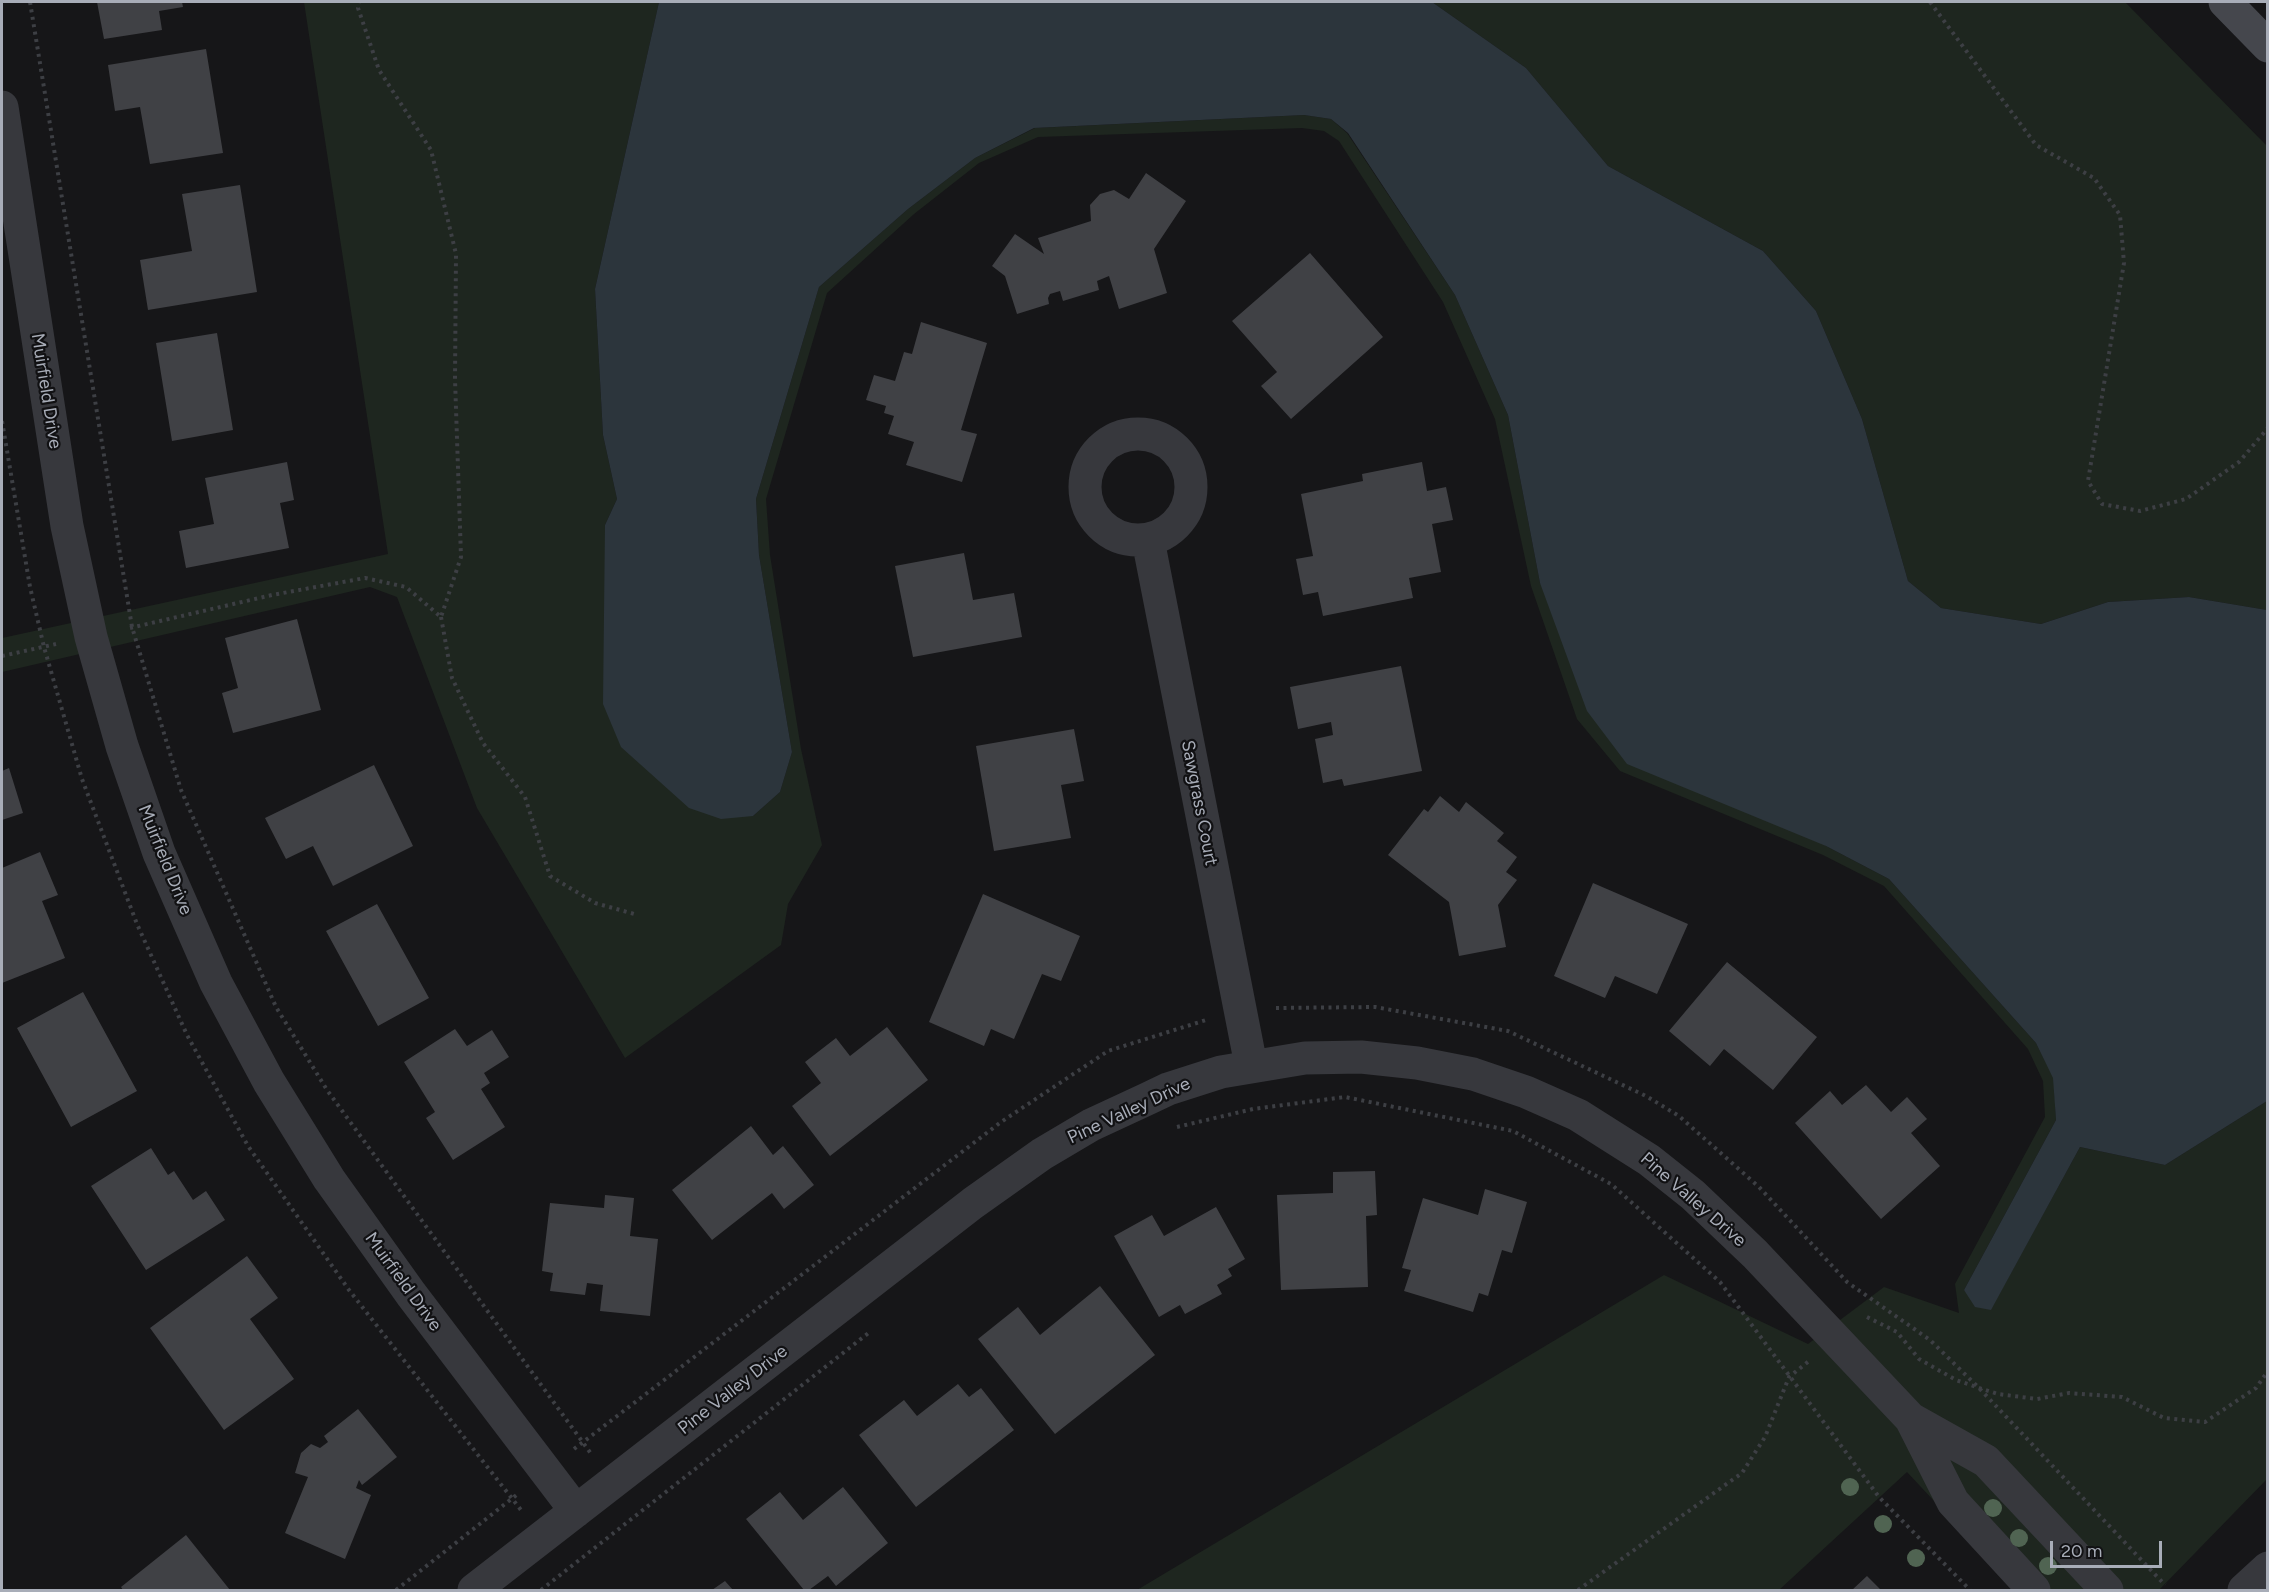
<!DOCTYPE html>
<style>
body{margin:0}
#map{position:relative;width:2269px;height:1592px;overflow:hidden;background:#161618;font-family:Figtree,sans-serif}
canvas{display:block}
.frame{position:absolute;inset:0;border:3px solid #a8adb8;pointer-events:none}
.scale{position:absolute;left:2050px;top:1541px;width:112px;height:27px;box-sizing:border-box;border:3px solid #a8adb8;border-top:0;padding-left:8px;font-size:18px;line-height:21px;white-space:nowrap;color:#a8adb8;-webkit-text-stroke:4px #111113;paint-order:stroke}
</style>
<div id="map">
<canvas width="2269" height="1592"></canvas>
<div class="frame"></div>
<div class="scale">20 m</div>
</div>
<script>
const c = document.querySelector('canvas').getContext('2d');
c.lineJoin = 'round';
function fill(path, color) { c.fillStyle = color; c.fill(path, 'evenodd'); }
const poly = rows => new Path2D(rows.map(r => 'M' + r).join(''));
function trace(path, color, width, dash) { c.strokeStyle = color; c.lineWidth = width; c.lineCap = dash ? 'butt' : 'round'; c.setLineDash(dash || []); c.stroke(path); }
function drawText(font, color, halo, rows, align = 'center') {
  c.font = font + ' Figtree,sans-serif'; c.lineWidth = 4.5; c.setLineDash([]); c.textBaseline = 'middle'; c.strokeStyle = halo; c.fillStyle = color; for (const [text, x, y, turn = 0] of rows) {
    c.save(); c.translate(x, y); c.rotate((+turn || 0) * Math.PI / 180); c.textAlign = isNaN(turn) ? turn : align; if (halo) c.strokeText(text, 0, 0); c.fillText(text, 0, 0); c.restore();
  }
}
const green = poly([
 [304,2,659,2,595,289,603,435,617,499,605,525,753,816,780,792,792,752,759,555,756,499,819,287,908,209,975,158,1035,128,1304,115,1331,119,1347,133,1455,295,1508,415,1540,583,1826,846,1889,879,2036,1043,2054,1078,2056,1120,1964,1290,1991,1309,2080,1147,2165,1165,2267,1101,2267,1479,2159,1590,2017,1590,1907,1472,1779,1590,1137,1590,1664,1275,1808,1344,1884,1287,1959,1313,1955,1284,2045,1117,2043,1081,2028,1049,1884,886,1823,855,1620,771,1577,719,1531,586,1495,419,1443,302,1339,141,1324,131,1302,128,1038,137,979,163,914,214,827,293,766,499,770,555,801,749,822,845,788,904,781,945,625,1058,477,808,397,597,370,587,2,672,2,638,388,554],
 [1432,2,2125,2,2267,146,2267,610,2189,597,2108,602,2041,624,1941,608,1908,581,1862,419,1816,311,1763,251,1608,166,1526,68]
]);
const water = poly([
 [659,2,1432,2,1526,68,1608,166,1763,251,1816,311,1862,419,1908,581,1941,608,2041,624,2108,602,2189,597,2267,610,2267,1101,2165,1165,2080,1147,1991,1310,1975,1307,1964,1290,2056,1120,2053,1078,2036,1043,1889,879,1826,846,1627,764,1587,711,1540,583,1508,415,1455,295,1348,133,1331,119,1304,115,1034,128,975,158,908,209,819,287,756,499,759,555,792,752,780,792,753,816,721,819,689,808,621,747,603,704,605,525,617,499,603,435,595,289]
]);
const building = poly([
 [97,2,182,2,183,7,159,11,162,30,104,39],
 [206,49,223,153,150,164,140,107,115,111,108,65],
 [1146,173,1186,201,1154,249,1167,293,1119,309,1109,276,1097,281,1099,290,1063,301,1060,291,1050,294,1048,298,1049,304,1017,314,1005,276,992,266,1015,234,1044,254,1038,238,1091,221,1090,205,1100,194,1114,190,1129,199],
 [240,185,257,292,148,310,140,260,192,251,182,194],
 [1310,253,1383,337,1291,419,1261,386,1277,372,1232,321],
 [921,322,987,343,961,430,977,434,962,482,906,465,914,442,888,434,894,416,884,413,886,406,866,400,874,375,895,381,904,352,912,354],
 [217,333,233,430,172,441,156,343],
 [287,462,294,500,280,503,289,548,186,568,179,531,214,524,205,478],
 [1422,462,1427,491,1446,487,1453,520,1432,524,1441,572,1409,578,1413,598,1323,616,1318,592,1303,595,1296,559,1313,556,1301,494,1363,481,1362,474],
 [964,553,973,600,1014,593,1022,637,913,657,895,566],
 [297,619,321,710,233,733,222,693,238,688,225,638],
 [1401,666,1422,771,1344,786,1342,779,1323,783,1315,739,1333,735,1331,722,1298,729,1290,687],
 [1074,729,1084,781,1061,785,1071,838,994,851,976,746],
 [374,765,413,846,333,886,313,846,286,859,265,818],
 [9,768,23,813,2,820,2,771],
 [1440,796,1459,812,1466,802,1504,833,1497,841,1517,857,1506,872,1517,880,1498,905,1506,947,1459,956,1449,902,1388,855,1424,809,1428,812],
 [40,852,58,895,42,901,65,958,2,983,2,868],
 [1593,883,1688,924,1657,994,1615,976,1605,998,1554,976],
 [983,894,1080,936,1061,981,1042,974,1014,1039,991,1029,984,1046,929,1022],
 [377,904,429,998,378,1026,326,931],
 [1727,962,1817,1037,1773,1090,1724,1049,1710,1066,1669,1031],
 [83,992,137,1091,71,1127,17,1028],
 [887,1027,928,1080,830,1156,792,1106,821,1083,805,1062,836,1038,850,1056],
 [455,1029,467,1046,492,1030,509,1057,484,1073,490,1083,481,1089,505,1127,453,1160,426,1118,435,1112,404,1062],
 [1866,1085,1891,1112,1907,1097,1927,1119,1911,1133,1940,1166,1881,1219,1795,1123,1830,1091,1842,1105],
 [751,1126,773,1155,783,1146,814,1185,784,1209,772,1193,712,1240,672,1190],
 [151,1148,168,1175,174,1171,193,1200,206,1191,225,1220,146,1270,91,1186],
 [1375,1171,1377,1215,1366,1216,1368,1287,1281,1290,1277,1195,1333,1193,1333,1172],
 [1485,1189,1527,1202,1512,1253,1502,1250,1488,1296,1479,1293,1473,1312,1404,1291,1411,1270,1402,1268,1423,1198,1478,1215],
 [605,1195,634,1198,630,1236,658,1239,650,1316,600,1311,603,1285,587,1283,585,1295,550,1291,553,1273,542,1271,550,1203,604,1208],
 [1216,1207,1245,1259,1228,1269,1232,1276,1217,1285,1222,1294,1185,1314,1180,1305,1159,1317,1114,1236,1152,1215,1164,1236],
 [247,1256,278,1298,250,1319,294,1379,224,1430,150,1328],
 [1100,1286,1155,1355,1055,1434,978,1339,1018,1307,1040,1335],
 [958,1384,969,1397,981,1388,1014,1430,916,1507,859,1435,904,1400,917,1416],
 [358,1409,397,1457,362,1485,359,1480,356,1488,371,1495,345,1559,285,1533,308,1477,295,1473,301,1453,311,1444,320,1448,328,1442,324,1436],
 [843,1487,888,1543,836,1586,828,1576,809,1590,804,1590,746,1519,780,1492,803,1520],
 [186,1535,230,1590,123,1590,121,1587],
 [1867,1576,1881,1590,1852,1590],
 [725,1581,733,1590,712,1590]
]);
const path = poly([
 [30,2,132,627,181,790,276,1007,327,1090,592,1455],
 [1930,2,2036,145,2094,178,2120,215,2124,263,2088,481,2102,504,2140,511,2186,499,2239,462,2268,428],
 [2,421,30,587,44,647,82,779,137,924,187,1035,248,1146,349,1290,521,1510],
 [441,617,452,678,483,743,525,797,550,876,595,903,638,915],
 [130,628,272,595,365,578,406,587,441,617,461,557,455,379,456,254,431,150,379,70,358,8,359,2],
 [2,656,56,644],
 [1276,1008,1375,1007,1508,1031,1646,1096,1679,1116,1759,1187,1847,1282,1930,1340,1979,1388,2165,1585],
 [1177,1127,1253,1109,1345,1097,1513,1131,1611,1184,1720,1282,1879,1497,1970,1590],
 [1867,1317,1897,1332,1919,1359,1956,1380,1979,1388,1998,1394,2037,1399,2069,1393,2122,1397,2164,1418,2205,1422,2256,1388,2268,1371],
 [574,1449,1001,1122,1108,1051,1206,1020],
 [396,1590,519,1493],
 [541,1590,871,1331],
 [1578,1590,1742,1473,1765,1437,1789,1377,1809,1361]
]);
const minor = poly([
 [2,107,67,526,91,637,122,746,159,853,216,983,269,1082,329,1179,411,1294,576,1511],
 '1085 487a53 53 0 1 1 106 0a53 53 0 1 1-106 0Z',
 [1148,540,1251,1065],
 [1911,1419,1986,1461,2107,1590],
 [474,1590,973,1203,1042,1154,1091,1125,1147,1099,1168,1089,1221,1072,1305,1058,1361,1057,1417,1063,1473,1074,1526,1092,1578,1115,1649,1160,1693,1195,1755,1254,1911,1419,1953,1502,2034,1590]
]);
const tertiary = poly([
 [2244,1590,2268,1568]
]);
const secondary = poly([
 [2225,2,2268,46]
]);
const trees = [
 [1850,1487],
 [1993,1508],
 [1883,1524],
 [2019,1538],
 [1916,1558],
 [2048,1566]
];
const streetNames = [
 ["Muirfield Drive",46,391,81],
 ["Sawgrass Court",1199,803,79],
 ["Muirfield Drive",165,860,68],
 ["Pine Valley Drive",1129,1111,-25],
 ["Pine Valley Drive",1693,1200,41],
 ["Muirfield Drive",403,1282,54],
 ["Pine Valley Drive",733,1390,-38]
];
fill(green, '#1e261f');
fill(water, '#2c353c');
fill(building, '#404145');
trace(path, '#3d3f44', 4, [3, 4.5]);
trace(minor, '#37383d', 33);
trace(tertiary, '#37383d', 33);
trace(secondary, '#45474d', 33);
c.fillStyle = '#506452';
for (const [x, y] of trees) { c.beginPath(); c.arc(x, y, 9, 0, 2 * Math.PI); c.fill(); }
drawText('18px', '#a8adb8', '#111113', streetNames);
</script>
